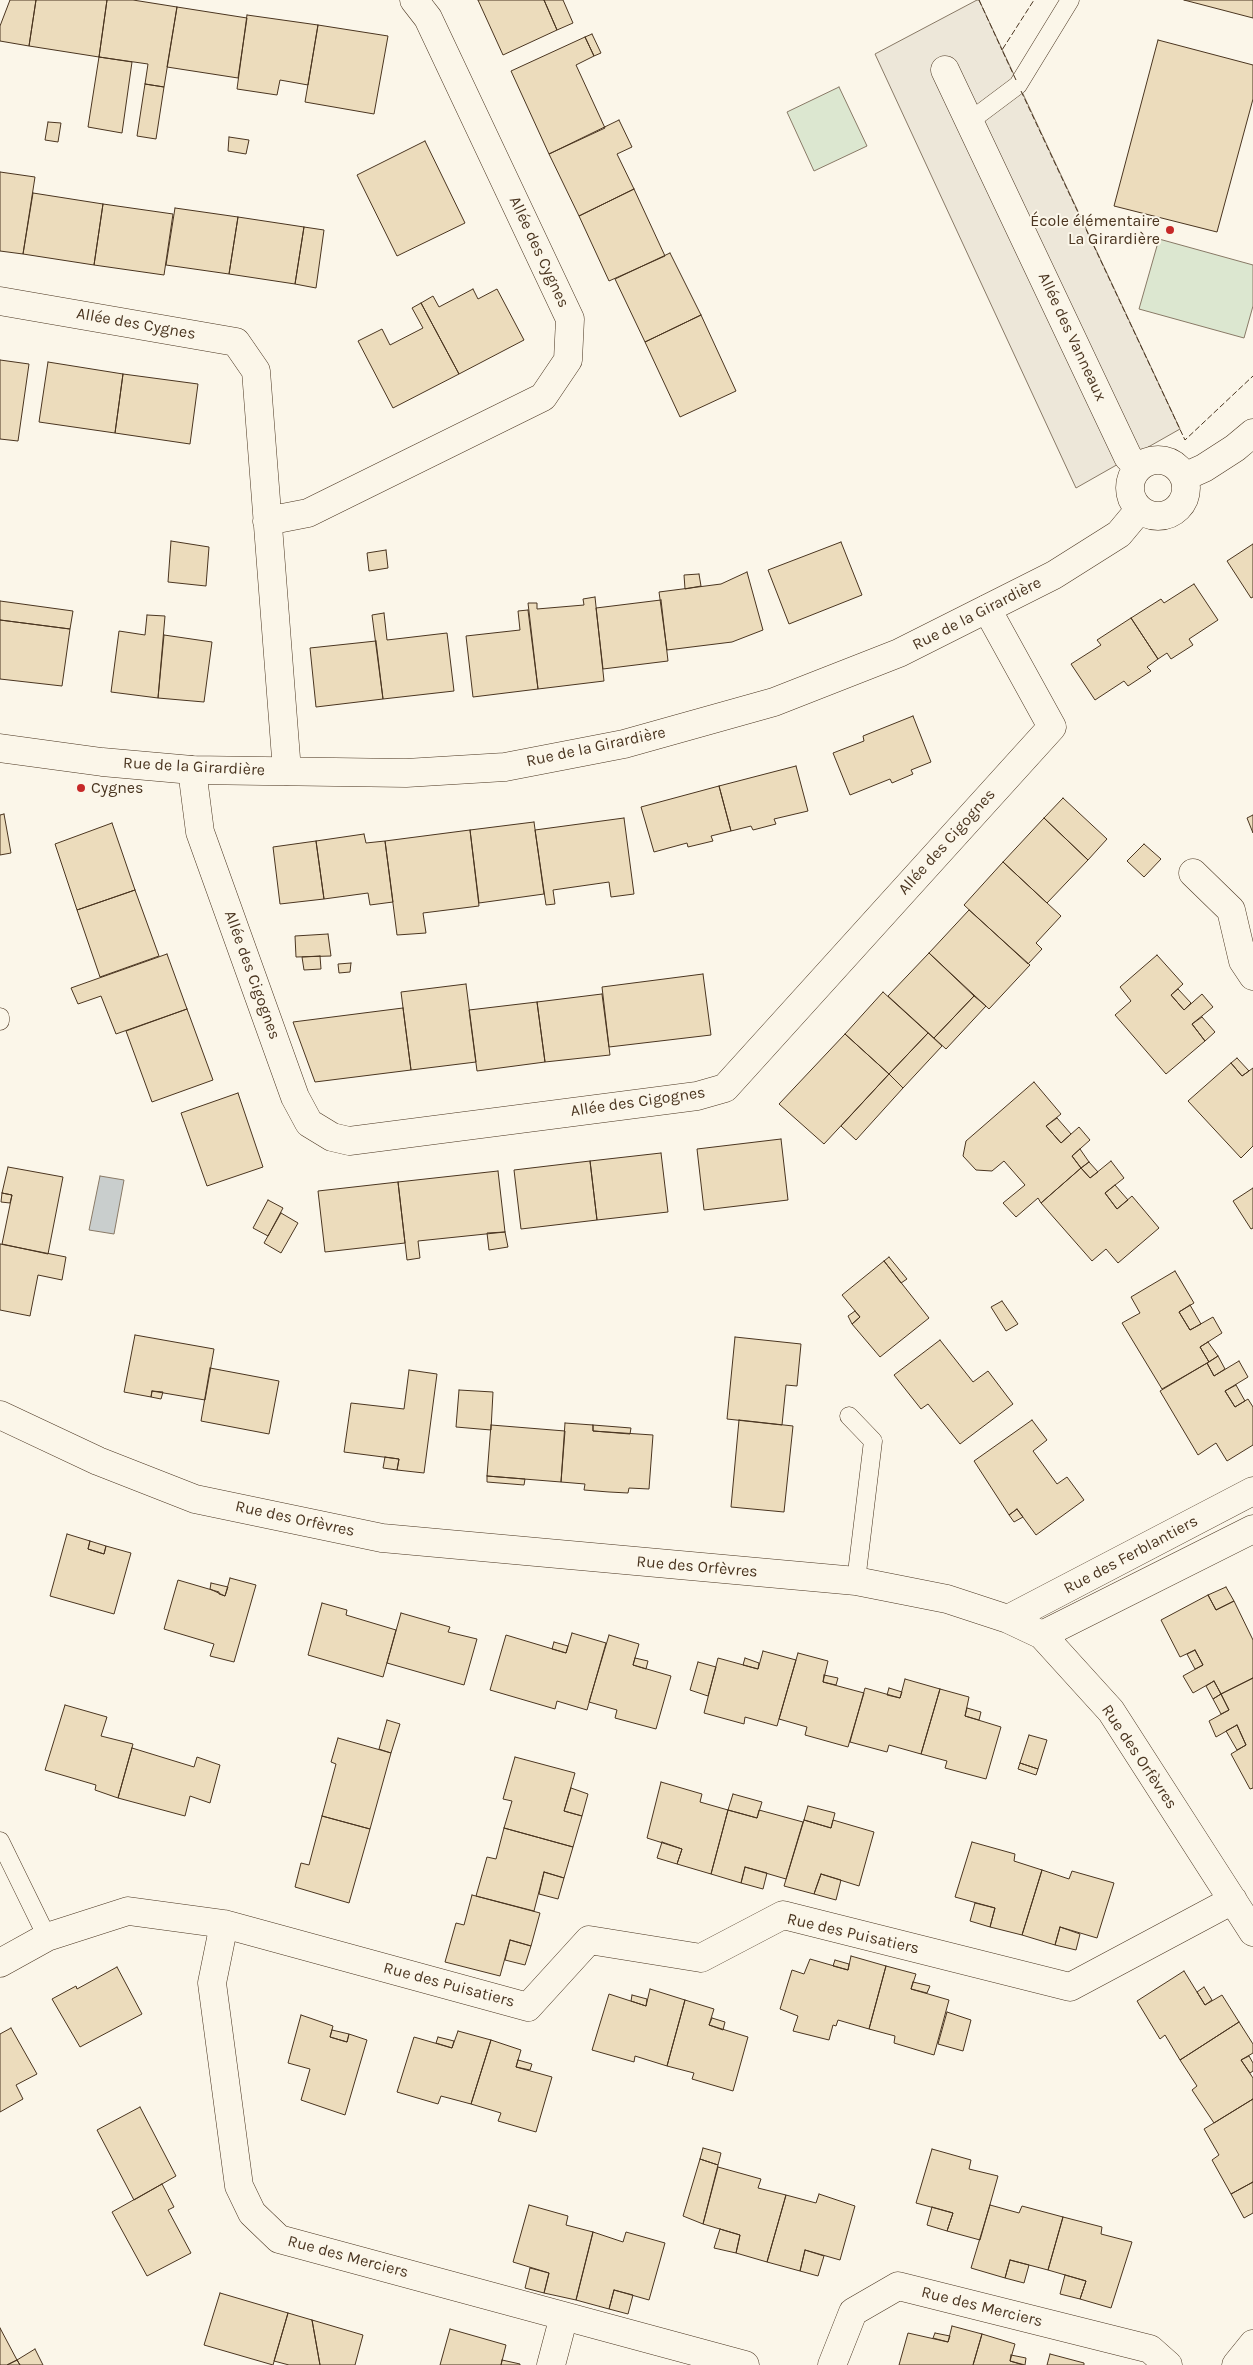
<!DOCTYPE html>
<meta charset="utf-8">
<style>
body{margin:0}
canvas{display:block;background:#fbf6e9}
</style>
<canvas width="1253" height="2365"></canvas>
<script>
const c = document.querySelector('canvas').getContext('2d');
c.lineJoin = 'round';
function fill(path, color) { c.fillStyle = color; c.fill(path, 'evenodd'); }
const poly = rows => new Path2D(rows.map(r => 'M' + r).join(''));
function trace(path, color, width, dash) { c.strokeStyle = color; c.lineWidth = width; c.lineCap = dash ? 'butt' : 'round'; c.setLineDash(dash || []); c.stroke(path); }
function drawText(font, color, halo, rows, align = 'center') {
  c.font = font + ' Karla,sans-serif'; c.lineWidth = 4; c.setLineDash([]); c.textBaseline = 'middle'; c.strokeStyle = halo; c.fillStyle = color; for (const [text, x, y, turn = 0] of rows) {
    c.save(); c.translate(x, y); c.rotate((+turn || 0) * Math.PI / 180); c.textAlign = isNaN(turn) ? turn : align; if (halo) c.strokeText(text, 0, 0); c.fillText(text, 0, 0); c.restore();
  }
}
const green = poly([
 [839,87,867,146,814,171,787,112,839,87],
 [1159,239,1253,265,1253,306,1244,338,1139,309,1159,239]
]);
const parking = poly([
 [977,0,979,0,1180,429,1076,488,875,54,977,0]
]);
const water = poly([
 [100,1176,124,1180,114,1234,89,1230,100,1176]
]);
const building = poly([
 [10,0,36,0,29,46,0,41,0,26,10,0],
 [36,0,107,0,99,57,29,46,36,0],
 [107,0,133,0,177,7,164,87,145,84,148,64,99,57,107,0],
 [478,0,544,0,557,30,503,55,478,0],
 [544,0,563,0,573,23,557,30,544,0],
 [1184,0,1253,0,1253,18,1184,0],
 [177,7,247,18,238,78,167,67,177,7],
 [247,15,318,25,308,85,280,80,277,95,237,89,247,15],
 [318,25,388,36,374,114,305,102,318,25],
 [592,34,601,53,594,56,585,37,592,34],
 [585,37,594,56,576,65,605,128,549,154,511,71,585,37],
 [1158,40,1253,65,1253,99,1217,232,1114,206,1158,40],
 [99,57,132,62,122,133,88,127,99,57],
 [145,84,164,87,156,139,137,136,145,84],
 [619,120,632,147,617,154,634,189,579,216,549,154,619,120],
 [48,122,61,123,58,142,45,140,48,122],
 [229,137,249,140,246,154,228,151,229,137],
 [425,141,465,223,397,256,357,175,425,141],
 [0,172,35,177,23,254,0,251,0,172],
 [634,189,665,256,609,281,579,216,634,189],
 [33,193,103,204,94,265,23,254,33,193],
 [103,204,173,214,164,275,94,265,103,204],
 [175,208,238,217,229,274,166,265,175,208],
 [238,217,304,227,295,284,229,274,238,217],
 [304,227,324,230,316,288,295,284,304,227],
 [670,253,701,315,645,342,615,279,670,253],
 [473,289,478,299,497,289,524,340,459,374,421,303,433,296,439,307,473,289],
 [421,303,459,374,393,408,358,341,382,329,390,345,423,328,412,308,421,303],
 [701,315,736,391,680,417,645,342,701,315],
 [0,360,29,364,18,441,0,439,0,360],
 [48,362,123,374,115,433,39,422,48,362],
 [123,374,198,384,190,444,115,433,123,374],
 [171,541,209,547,206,586,168,582,171,541],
 [841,542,862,595,789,624,768,570,841,542],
 [1253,544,1253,597,1251,598,1227,561,1253,544],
 [386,550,388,568,369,571,367,553,386,550],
 [747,572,763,630,732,642,667,650,659,592,721,584,747,572],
 [699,574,701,586,685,589,684,575,699,574],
 [1194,584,1218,620,1189,639,1193,645,1171,659,1167,653,1158,659,1131,618,1161,599,1164,603,1194,584],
 [595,597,604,681,538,689,528,603,537,603,537,609,584,605,583,599,595,597],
 [661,600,668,661,603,669,596,608,661,600],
 [0,601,73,611,70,629,0,620,0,601],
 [528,610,538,689,473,697,466,636,520,630,518,611,528,610],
 [384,613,387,640,447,633,454,691,383,699,372,615,384,613],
 [147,615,165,616,158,698,111,692,119,631,145,635,147,615],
 [1131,618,1158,659,1147,667,1151,671,1128,686,1124,681,1095,700,1071,664,1101,645,1097,640,1131,618],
 [0,620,70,629,62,686,0,679,0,620],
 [164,635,212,642,204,702,158,698,164,635],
 [376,641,383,699,316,707,310,648,376,641],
 [913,716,931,762,911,770,913,774,892,783,890,779,850,795,833,753,864,741,863,736,913,716],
 [796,766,808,811,774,819,776,824,753,830,751,826,731,831,719,786,796,766],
 [719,786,731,831,711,836,713,841,688,847,687,843,654,852,641,807,719,786],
 [1063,798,1107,839,1088,860,1044,818,1063,798],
 [4,814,11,853,0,855,0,815,4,814],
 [1253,815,1253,833,1247,818,1253,815],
 [624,818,634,894,611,897,609,882,553,890,555,904,546,905,535,830,624,818],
 [1044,818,1088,860,1047,903,1003,862,1044,818],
 [534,822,544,894,479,903,470,830,534,822],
 [112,823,135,890,77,910,55,844,112,823],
 [470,830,479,906,423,913,426,933,397,935,385,841,470,830],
 [364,834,366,843,385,841,393,902,370,905,368,893,324,899,316,841,364,834],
 [316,841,324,899,280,904,273,847,316,841],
 [1144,844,1161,859,1144,877,1127,861,1144,844],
 [1003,862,1061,916,1036,943,1042,949,1028,964,964,905,1003,862],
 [135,890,159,956,100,977,77,910,135,890],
 [969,910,1030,965,989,1009,929,953,969,910],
 [328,934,331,956,296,957,295,936,328,934],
 [929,953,974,996,934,1038,888,996,929,953],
 [167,954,187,1009,116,1034,101,996,78,1004,71,988,167,954],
 [1157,955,1183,984,1171,995,1184,1010,1202,994,1213,1007,1192,1024,1205,1041,1166,1074,1115,1015,1131,1001,1120,987,1157,955],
 [320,956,321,969,304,970,302,957,320,956],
 [351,963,350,972,339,973,338,964,351,963],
 [703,974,711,1035,609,1047,602,987,703,974],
 [466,984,476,1062,411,1070,401,992,466,984],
 [1178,989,1191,1003,1184,1010,1171,995,1178,989],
 [883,992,928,1033,889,1074,845,1034,883,992],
 [602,994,610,1055,545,1062,537,1002,602,994],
 [974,996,986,1006,946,1049,934,1038,974,996],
 [537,1002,545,1062,477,1071,469,1010,537,1002],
 [403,1008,411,1070,315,1082,293,1022,403,1008],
 [187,1009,213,1080,152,1102,126,1031,187,1009],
 [1202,1017,1215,1032,1205,1041,1192,1024,1202,1017],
 [928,1033,942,1046,903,1088,889,1074,928,1033],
 [845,1034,889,1074,824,1144,779,1104,845,1034],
 [1237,1058,1249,1071,1242,1076,1231,1063,1237,1058],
 [1231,1063,1242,1076,1253,1068,1253,1146,1241,1158,1188,1101,1231,1063],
 [889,1074,903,1088,856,1140,841,1126,889,1074],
 [1034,1082,1061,1114,1046,1126,1061,1143,1079,1127,1090,1140,1072,1156,1081,1168,1041,1203,1038,1198,1016,1217,1003,1203,1025,1185,1004,1161,992,1171,976,1170,963,1156,966,1141,1034,1082],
 [238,1093,263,1167,207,1186,181,1113,238,1093],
 [1057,1118,1071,1134,1061,1143,1046,1126,1057,1118],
 [781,1139,788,1200,704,1210,697,1149,781,1139],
 [1080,1149,1089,1162,1081,1168,1072,1156,1080,1149],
 [661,1153,668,1212,597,1220,590,1161,661,1153],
 [590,1161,597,1220,521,1229,514,1170,590,1161],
 [1111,1161,1124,1178,1105,1193,1117,1209,1132,1196,1159,1228,1118,1263,1106,1249,1092,1261,1041,1203,1081,1168,1090,1178,1111,1161],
 [1089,1162,1098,1172,1090,1178,1081,1168,1089,1162],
 [8,1167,63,1177,48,1254,2,1244,12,1195,2,1193,8,1167],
 [498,1171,505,1232,418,1241,420,1258,407,1260,398,1182,498,1171],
 [398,1182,405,1243,325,1252,318,1191,398,1182],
 [1115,1185,1128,1200,1117,1209,1105,1193,1115,1185],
 [1253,1188,1253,1228,1251,1229,1233,1201,1253,1188],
 [2,1193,12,1195,10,1203,1,1202,2,1193],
 [268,1200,283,1208,268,1236,253,1228,268,1200],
 [281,1213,298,1223,281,1253,264,1243,281,1213],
 [505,1232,508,1247,489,1250,487,1233,505,1232],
 [0,1244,66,1257,62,1280,38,1275,30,1316,0,1310,0,1244],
 [889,1257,907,1279,901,1283,884,1261,889,1257],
 [884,1261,929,1318,880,1357,852,1324,860,1317,842,1295,884,1261],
 [1175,1271,1194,1303,1179,1312,1190,1330,1213,1317,1222,1333,1200,1347,1209,1362,1162,1389,1122,1323,1140,1313,1131,1297,1175,1271],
 [1002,1301,1018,1324,1006,1331,991,1307,1002,1301],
 [1190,1305,1201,1324,1190,1330,1179,1312,1190,1305],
 [855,1311,860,1317,852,1324,848,1316,855,1311],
 [135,1335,214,1349,205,1400,152,1391,151,1397,124,1392,135,1335],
 [735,1337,801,1344,797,1386,786,1385,782,1425,727,1419,735,1337],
 [940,1340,973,1382,988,1371,1013,1404,960,1444,928,1404,921,1409,894,1375,940,1340],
 [1208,1342,1218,1356,1209,1362,1200,1347,1208,1342],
 [1218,1356,1225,1369,1214,1376,1207,1363,1218,1356],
 [1239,1361,1248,1377,1225,1391,1235,1407,1248,1399,1253,1407,1253,1445,1227,1461,1216,1443,1198,1455,1160,1391,1207,1363,1214,1376,1239,1361],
 [210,1368,279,1381,269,1434,201,1421,210,1368],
 [409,1370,437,1374,424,1473,397,1470,399,1459,344,1452,351,1403,404,1409,409,1370],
 [1236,1385,1245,1401,1235,1407,1225,1391,1236,1385],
 [459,1390,493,1392,491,1430,456,1427,459,1390],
 [152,1391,163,1392,161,1399,151,1397,152,1391],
 [739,1420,793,1426,784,1512,731,1507,739,1420],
 [1032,1420,1047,1440,1033,1451,1057,1484,1067,1477,1084,1500,1036,1535,1017,1509,1009,1515,974,1461,1032,1420],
 [565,1423,593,1425,593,1431,653,1435,649,1489,629,1488,628,1493,609,1492,584,1490,585,1484,561,1482,565,1423],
 [491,1425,565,1431,561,1482,487,1476,491,1425],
 [593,1425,631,1428,630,1434,593,1431,593,1425],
 [385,1457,399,1459,397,1470,383,1468,385,1457],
 [487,1476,525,1479,524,1485,487,1482,487,1476],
 [1017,1509,1023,1517,1014,1522,1009,1515,1017,1509],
 [67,1534,90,1541,88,1549,104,1554,106,1546,131,1553,114,1614,50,1596,67,1534],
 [90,1541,106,1546,104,1554,88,1549,90,1541],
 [230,1578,256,1585,234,1662,210,1656,214,1644,164,1629,178,1580,219,1592,219,1594,225,1596,230,1578],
 [211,1583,228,1587,225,1596,210,1589,211,1583],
 [1226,1587,1234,1601,1216,1610,1208,1595,1226,1587],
 [1208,1595,1216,1610,1234,1601,1253,1640,1253,1678,1221,1694,1214,1681,1193,1693,1183,1676,1203,1665,1195,1650,1180,1657,1161,1620,1208,1595],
 [322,1603,347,1610,346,1615,396,1630,383,1677,308,1655,322,1603],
 [401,1613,450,1627,448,1632,477,1639,464,1685,387,1663,401,1613],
 [572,1633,606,1643,587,1710,557,1701,555,1709,490,1690,506,1635,566,1653,572,1633],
 [609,1635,639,1644,633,1665,671,1676,656,1729,615,1718,617,1710,589,1702,609,1635],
 [554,1642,568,1646,566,1653,552,1649,554,1642],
 [1195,1650,1203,1665,1195,1669,1187,1654,1195,1650],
 [763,1651,796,1660,777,1726,745,1717,744,1724,704,1713,718,1658,758,1669,763,1651],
 [798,1653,828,1661,823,1682,864,1693,848,1747,805,1735,807,1727,779,1719,798,1653],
 [635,1658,648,1661,646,1669,633,1665,635,1658],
 [745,1658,759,1663,758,1669,743,1665,745,1658],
 [698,1662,716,1667,708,1696,690,1690,698,1662],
 [824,1675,838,1678,836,1685,823,1682,824,1675],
 [1253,1678,1253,1788,1250,1789,1231,1754,1246,1745,1237,1725,1216,1737,1209,1721,1229,1710,1221,1694,1253,1678],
 [905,1679,940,1689,921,1754,889,1745,887,1752,850,1742,865,1688,900,1698,905,1679],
 [1214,1681,1221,1694,1213,1699,1206,1686,1214,1681],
 [889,1688,902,1692,900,1698,887,1695,889,1688],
 [940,1689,969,1697,965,1716,1001,1727,986,1779,945,1768,947,1761,921,1754,940,1689],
 [1221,1694,1229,1710,1221,1714,1213,1699,1221,1694],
 [65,1705,107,1717,101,1736,133,1744,118,1798,95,1790,96,1785,45,1770,65,1705],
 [967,1708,981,1712,979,1720,965,1716,967,1708],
 [387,1720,400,1724,391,1753,379,1749,387,1720],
 [1237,1725,1246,1745,1237,1750,1226,1731,1237,1725],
 [1029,1735,1047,1740,1038,1769,1020,1763,1029,1735],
 [338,1738,391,1753,370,1829,322,1816,336,1764,331,1762,338,1738],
 [132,1748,194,1767,197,1757,220,1765,210,1803,190,1796,185,1816,118,1798,132,1748],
 [515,1757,575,1773,564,1811,582,1816,573,1847,504,1828,512,1801,503,1799,515,1757],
 [1020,1763,1038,1769,1036,1775,1018,1769,1020,1763],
 [661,1782,702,1794,700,1802,728,1810,711,1874,677,1864,682,1849,647,1838,661,1782],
 [571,1788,588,1794,582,1816,564,1811,571,1788],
 [733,1794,762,1802,757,1818,728,1810,733,1794],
 [808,1806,835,1813,831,1828,804,1820,808,1806],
 [728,1810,757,1818,759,1810,803,1822,786,1879,745,1867,741,1883,711,1874,728,1810],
 [322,1816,370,1829,349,1903,295,1887,301,1863,309,1865,322,1816],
 [804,1820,831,1828,833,1820,874,1832,859,1886,821,1874,814,1894,784,1886,804,1820],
 [504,1828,573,1847,564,1878,544,1872,534,1911,476,1896,487,1857,496,1859,504,1828],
 [662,1842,682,1849,677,1864,657,1858,662,1842],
 [972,1842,1015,1854,1014,1861,1042,1870,1022,1935,990,1927,995,1908,955,1897,972,1842],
 [745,1867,767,1873,763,1889,741,1883,745,1867],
 [1042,1870,1069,1879,1072,1871,1114,1883,1097,1938,1060,1927,1055,1945,1022,1935,1042,1870],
 [544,1872,564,1878,558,1899,539,1894,544,1872],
 [821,1874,841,1880,836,1900,814,1894,821,1874],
 [472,1895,540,1913,531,1946,510,1940,500,1976,445,1962,456,1923,464,1925,472,1895],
 [975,1903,995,1908,990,1927,970,1921,975,1903],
 [1060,1927,1080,1934,1076,1950,1055,1945,1060,1927],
 [510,1940,531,1946,525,1965,505,1960,510,1940],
 [851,1956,886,1966,869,2029,838,2020,836,2026,833,2025,829,2040,793,2031,798,2016,780,2009,792,1970,804,1974,810,1959,848,1970,851,1956],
 [835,1960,849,1964,848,1970,833,1966,835,1960],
 [886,1966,916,1974,911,1989,949,2000,934,2055,894,2043,895,2036,869,2029,886,1966],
 [117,1967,142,2014,80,2047,52,1999,76,1986,77,1989,117,1967],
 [1184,1971,1205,2005,1222,1995,1239,2022,1180,2060,1165,2035,1160,2039,1137,2001,1184,1971],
 [913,1982,930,1986,927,1993,911,1989,913,1982],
 [1204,1987,1212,2000,1205,2005,1197,1992,1204,1987],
 [650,1989,685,2000,667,2066,635,2056,634,2062,592,2050,609,1994,646,2006,650,1989],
 [632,1995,647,1999,646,2006,631,2001,632,1995],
 [685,2000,714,2009,709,2025,748,2037,733,2091,692,2079,694,2073,667,2066,685,2000],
 [947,2012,971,2020,963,2051,938,2044,947,2012],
 [301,2015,333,2026,330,2037,347,2042,349,2034,367,2040,345,2115,301,2100,310,2069,288,2063,301,2015],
 [712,2018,725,2022,723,2030,709,2025,712,2018],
 [1239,2022,1253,2044,1253,2053,1241,2060,1253,2078,1253,2099,1214,2123,1192,2090,1197,2086,1180,2060,1239,2022],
 [11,2028,37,2074,16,2085,23,2099,0,2112,0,2034,11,2028],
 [332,2030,349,2034,347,2042,330,2037,332,2030],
 [458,2031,491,2040,471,2104,441,2096,438,2104,397,2092,414,2037,452,2048,458,2031],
 [438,2037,454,2041,452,2048,436,2043,438,2037],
 [491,2040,521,2050,516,2067,552,2077,536,2132,498,2121,501,2113,471,2104,491,2040],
 [1249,2056,1253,2063,1253,2071,1250,2073,1241,2060,1249,2056],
 [518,2060,532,2064,530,2070,516,2067,518,2060],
 [1253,2099,1253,2182,1231,2194,1212,2160,1219,2155,1204,2129,1253,2099],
 [140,2107,176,2176,134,2200,97,2130,140,2107],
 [703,2148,721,2153,718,2165,700,2159,703,2148],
 [932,2149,971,2160,969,2169,998,2176,980,2240,947,2231,953,2213,916,2203,932,2149],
 [700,2159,718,2165,703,2224,683,2216,700,2159],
 [718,2167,761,2179,758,2188,786,2195,767,2262,736,2253,740,2235,703,2224,718,2167],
 [1253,2182,1253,2213,1244,2218,1231,2194,1253,2182],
 [162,2184,174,2207,168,2210,191,2253,147,2276,112,2212,162,2184],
 [819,2194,855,2206,840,2260,805,2250,800,2271,767,2262,786,2195,816,2203,819,2194],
 [529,2205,568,2216,566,2225,593,2232,576,2300,544,2293,549,2273,513,2262,529,2205],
 [990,2205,1019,2213,1022,2206,1063,2217,1048,2270,1010,2260,1005,2278,971,2268,990,2205],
 [932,2207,953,2213,947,2231,927,2225,932,2207],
 [1063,2217,1102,2227,1101,2234,1132,2242,1111,2308,1080,2299,1086,2281,1048,2270,1063,2217],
 [720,2229,740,2235,736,2253,714,2248,720,2229],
 [593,2232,623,2242,626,2232,665,2243,649,2300,614,2290,609,2309,576,2300,593,2232],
 [805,2250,824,2256,818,2276,800,2271,805,2250],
 [1010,2260,1029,2265,1024,2283,1005,2278,1010,2260],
 [530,2268,549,2273,544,2293,525,2288,530,2268],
 [1065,2275,1086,2281,1080,2299,1060,2294,1065,2275],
 [614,2290,633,2295,628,2314,609,2309,614,2290],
 [220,2293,288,2313,273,2365,204,2345,220,2293],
 [288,2313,312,2320,320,2365,289,2365,274,2361,288,2313],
 [312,2320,363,2335,355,2365,320,2365,312,2320],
 [952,2326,982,2334,973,2365,899,2365,908,2333,948,2342,952,2326],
 [0,2328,17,2360,7,2365,0,2365,0,2328],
 [450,2329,506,2345,501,2365,440,2365,450,2329],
 [935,2333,950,2336,948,2342,933,2338,935,2333],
 [982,2334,1015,2344,1010,2361,1023,2365,973,2365,982,2334],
 [35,2349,43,2365,20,2365,17,2360,35,2349],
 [1050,2354,1084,2363,1084,2365,1047,2365,1050,2354],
 [1011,2355,1026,2358,1025,2365,1010,2361,1011,2355],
 [17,2360,20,2365,7,2365,17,2360],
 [502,2360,520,2364,520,2365,501,2365,502,2360]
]);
const lane = poly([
 [970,121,1018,85,1070,0],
 [0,1017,0,1021],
 [849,1416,873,1441,856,1581],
 [0,1841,47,1937]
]);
const street = poly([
 [945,70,1128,457,1138,467],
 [0,301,236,342,256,371,287,771],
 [267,521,308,513,543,397,568,360,570,319,428,18,414,0],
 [192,770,200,832,295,1097,309,1123,332,1137,349,1141,697,1096,725,1088,1052,727,987,609],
 [1193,873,1231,910,1243,961,1253,976],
 [0,1415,98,1461,195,1499,382,1538,856,1581,947,1599,1008,1619,1042,1635,1111,1711,1253,1932],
 [1008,1619,1253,1491],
 [1042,1635,1253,1529],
 [224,1924,212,1983,239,2186,252,2213,279,2239,745,2365],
 [0,1963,47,1937,128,1911,224,1924,528,2007,589,1940,701,1958,783,1915,1070,1987,1233,1900],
 [551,2365,564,2316],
 [832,2365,853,2312,898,2286,1150,2349,1168,2365],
 [1236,2365,1253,2344]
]);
const secondary = poly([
 '1130 488a28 28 0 1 1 56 0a28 28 0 1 1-56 0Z',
 [1184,477,1204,468,1235,448,1253,433],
 [0,748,102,762,192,770,406,773,505,767,624,744,774,702,899,653,1054,575,1119,534,1139,510]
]);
const fence = poly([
 [979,0,1002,50],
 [1016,80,1002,50,1034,0],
 [1021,91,1185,440,1253,376]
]);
const markers = [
 [1170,230,5,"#c62828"],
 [81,788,5,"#c62828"]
];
const poiNames = [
 ["École élémentaire",1160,221],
 ["La Girardière",1160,239],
 ["Cygnes",91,788,"left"]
];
const streetNames = [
 ["Allée des Cygnes",539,252,65],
 ["Allée des Cygnes",136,324,10],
 ["Allée des Vanneaux",1072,337,65],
 ["Rue de la Girardière",977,614,-27],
 ["Rue de la Girardière",596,747,-12],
 ["Rue de la Girardière",194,767,3],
 ["Allée des Cigognes",947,842,-48],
 ["Allée des Cigognes",252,975,70],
 ["Allée des Cigognes",638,1102,-8],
 ["Rue des Orfèvres",295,1519,12],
 ["Rue des Ferblantiers",1131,1555,-28],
 ["Rue des Orfèvres",697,1567,5],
 ["Rue des Orfèvres",1139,1757,56],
 ["Rue des Puisatiers",853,1934,13],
 ["Rue des Puisatiers",449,1985,15],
 ["Rue des Merciers",348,2257,15],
 ["Rue des Merciers",982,2307,14]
];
fill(green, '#dce7d0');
trace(green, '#887966', 1);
fill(parking, '#ede7d9');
trace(parking, '#887966', 1);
fill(water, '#c9cecd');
trace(water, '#887966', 1);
fill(building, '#ecdcbc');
trace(building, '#4a3520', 1);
trace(lane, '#4a3520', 19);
trace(street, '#4a3520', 29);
trace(secondary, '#4a3520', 29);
trace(lane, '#fbf6e9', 18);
trace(street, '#fbf6e9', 28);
trace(secondary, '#fbf6e9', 28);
trace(fence, '#4a3520', 1, [6, 2.5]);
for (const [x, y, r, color] of markers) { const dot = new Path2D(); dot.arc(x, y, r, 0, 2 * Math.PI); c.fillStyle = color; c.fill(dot); trace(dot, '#fbf6e9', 2); }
drawText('16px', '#4a3520', '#fbf6e9', poiNames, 'right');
drawText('16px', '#4a3520', '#fbf6e9', streetNames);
</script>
